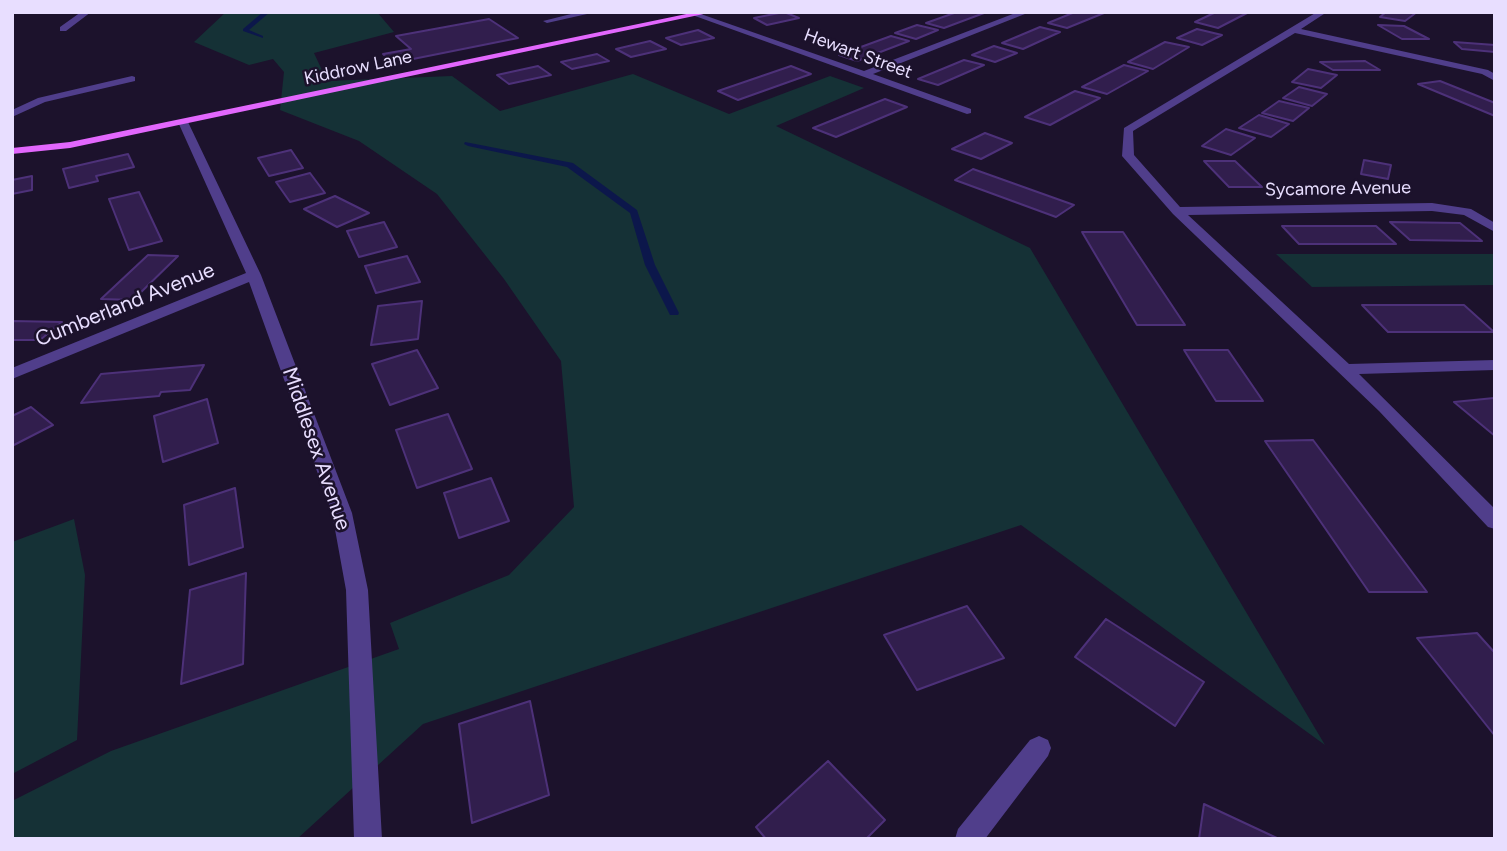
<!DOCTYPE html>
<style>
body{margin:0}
#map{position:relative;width:1507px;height:851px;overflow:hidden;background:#1c122c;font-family:Figtree,sans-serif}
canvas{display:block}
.frame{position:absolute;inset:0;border:14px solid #e8deff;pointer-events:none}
</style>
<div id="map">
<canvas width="1507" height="851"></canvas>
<div class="frame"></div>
</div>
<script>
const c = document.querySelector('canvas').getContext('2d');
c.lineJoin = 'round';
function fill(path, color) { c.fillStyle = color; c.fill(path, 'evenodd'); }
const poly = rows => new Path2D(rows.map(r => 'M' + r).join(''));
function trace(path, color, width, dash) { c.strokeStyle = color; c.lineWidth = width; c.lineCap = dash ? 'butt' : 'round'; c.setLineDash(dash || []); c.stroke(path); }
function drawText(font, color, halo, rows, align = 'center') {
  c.font = font + ' Figtree,sans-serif'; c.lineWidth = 5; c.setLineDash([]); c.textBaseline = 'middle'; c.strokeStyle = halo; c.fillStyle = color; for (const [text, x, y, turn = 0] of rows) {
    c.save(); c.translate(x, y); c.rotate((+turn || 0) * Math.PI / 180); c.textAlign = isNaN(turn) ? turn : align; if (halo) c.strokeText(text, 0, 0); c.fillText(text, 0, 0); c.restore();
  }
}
const green = poly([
 [226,12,377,12,394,32,314,53,327,81,452,76,500,111,633,74,729,114,830,76,864,88,776,126,1030,248,1325,745,1021,525,423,724,297,839,12,839,12,801,111,751,399,649,390,623,509,575,574,507,561,361,504,279,437,194,359,141,280,110,284,72,273,59,249,65,194,42],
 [1276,254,1495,254,1495,285,1312,287],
 [74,519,85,575,77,740,12,774,12,542]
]);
const stream = poly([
 [263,12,270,12,249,30,263,36,263,38,243,31,243,29,263,12],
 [465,142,573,163,637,210,655,265,679,313,678,315,670,315,645,265,630,213,567,167,468,146,464,144,465,142]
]);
const building = poly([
 [784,12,799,18,767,25,754,18,784,12],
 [957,12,984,13,944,28,926,23,957,12],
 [1075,12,1103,12,1104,13,1067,28,1048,23,1075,12],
 [1216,12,1249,12,1218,28,1195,22,1216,12],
 [1386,12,1417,12,1405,21,1380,17,1386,12],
 [489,19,518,38,393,63,383,54,411,49,396,36,489,19],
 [917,25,938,30,916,39,895,33,917,25],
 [1378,25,1404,26,1429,39,1402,39,1378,25],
 [1040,27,1060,32,1023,49,1002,43,1040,27],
 [1197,29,1222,35,1202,45,1177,38,1197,29],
 [698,30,714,38,681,45,666,38,698,30],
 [891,36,909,41,857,61,839,55,891,36],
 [650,41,666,49,631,57,616,49,650,41],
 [1165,42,1189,47,1153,69,1128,62,1165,42],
 [1454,42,1495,45,1495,52,1462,49,1454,42],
 [994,46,1017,53,995,62,972,55,994,46],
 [597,54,609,61,572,69,561,62,597,54],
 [964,60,984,65,938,85,918,79,964,60],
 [1365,61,1380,70,1333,70,1320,62,1365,61],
 [1124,65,1148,71,1107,94,1082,87,1124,65],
 [538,66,551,75,509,84,497,75,538,66],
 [791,66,811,74,738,100,718,91,791,66],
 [1308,69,1337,75,1321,88,1292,82,1308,69],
 [1440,81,1495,103,1495,116,1418,84,1440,81],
 [1299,87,1327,94,1312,106,1283,98,1299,87],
 [1075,91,1100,98,1050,125,1025,117,1075,91],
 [885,99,907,107,836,137,813,128,885,99],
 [1279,101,1309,108,1293,121,1262,113,1279,101],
 [1259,115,1289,124,1271,137,1239,128,1259,115],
 [1226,129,1255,138,1231,155,1202,146,1226,129],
 [985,133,1012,143,981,159,952,149,985,133],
 [291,150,303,168,269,176,258,158,291,150],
 [128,154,134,167,96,176,98,181,69,188,63,169,128,154],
 [1364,160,1391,165,1388,179,1361,174,1364,160],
 [1204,161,1235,161,1262,187,1229,187,1204,161],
 [973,169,1074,205,1056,217,955,180,973,169],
 [310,173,325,193,290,202,276,182,310,173],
 [32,176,32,190,12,194,12,180,32,176],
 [139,192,162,241,129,250,109,199,139,192],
 [335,196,369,213,337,227,304,209,335,196],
 [384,222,397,247,359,257,347,231,384,222],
 [1390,222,1460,223,1482,241,1410,240,1390,222],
 [1282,226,1376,226,1396,244,1299,244,1282,226],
 [1082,232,1123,232,1185,325,1137,325,1082,232],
 [148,255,178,256,133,300,101,299,148,255],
 [407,256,420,282,376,293,365,266,407,256],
 [422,301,418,339,371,345,378,306,422,301],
 [1362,305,1464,305,1494,332,1388,332,1362,305],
 [12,321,62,322,40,340,12,340,12,321],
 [417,350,438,388,390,405,372,364,417,350],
 [1184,350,1228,350,1263,401,1216,401,1184,350],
 [204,365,190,390,161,392,159,396,81,403,101,374,204,365],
 [1494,398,1495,436,1454,402,1494,398],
 [207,399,218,443,163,462,154,416,207,399],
 [31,407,53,425,12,446,12,416,31,407],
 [448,414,472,469,417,488,396,430,448,414],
 [1313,440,1427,592,1369,592,1265,441,1313,440],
 [491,478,509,521,459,538,444,493,491,478],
 [235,488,243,547,189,565,184,505,235,488],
 [246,573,243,664,181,684,190,590,246,573],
 [967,606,1004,658,917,690,884,635,967,606],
 [1106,619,1204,682,1175,726,1075,657,1106,619],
 [1477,633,1495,653,1495,736,1417,638,1477,633],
 [530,701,549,795,472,823,459,724,530,701],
 [828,761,885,820,866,839,766,839,756,827,828,761],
 [1204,804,1279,839,1199,839,1204,804]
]);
const minor = poly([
 [81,12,91,12,66,31,60,31,60,27,81,12],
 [579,12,596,12,547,23,543,21,579,12],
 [695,12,864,71,1018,12,1030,12,873,74,971,109,971,113,967,114,695,16,695,12],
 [1317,12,1327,12,1301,29,1488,70,1495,74,1495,81,1482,74,1295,33,1133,131,1134,155,1180,207,1432,203,1471,209,1495,223,1495,232,1464,215,1432,211,1188,215,1349,364,1495,360,1495,370,1359,374,1495,509,1495,529,1488,527,1379,411,1173,214,1122,156,1124,128,1317,12],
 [132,76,135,77,135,81,45,102,12,117,12,110,38,98,132,76],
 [183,119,188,122,261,275,352,513,368,590,382,839,354,839,346,590,332,513,249,282,12,379,12,368,246,273,178,122,183,119],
 [1039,736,1048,740,1051,748,1048,756,985,839,955,839,958,829,1030,740,1039,736]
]);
const major = poly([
 [696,12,713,12,70,148,12,154,12,148,70,142,696,12]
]);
const farStreetnames = [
 ["Hewart Street",858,54,20],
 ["Kiddrow Lane",358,68,-12],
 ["Sycamore Avenue",1338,189,-1]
];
const streetNames = [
 ["Cumberland Avenue",125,305,-22],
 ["Middlesex Avenue",316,449,71]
];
fill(green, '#153136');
fill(stream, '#0c174b');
fill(building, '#311e4d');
trace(building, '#4d3179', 2);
fill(minor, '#503e8b');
fill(major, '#e267fd');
drawText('18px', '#e8deff', '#1c122c', farStreetnames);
drawText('21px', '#e8deff', '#1c122c', streetNames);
</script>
